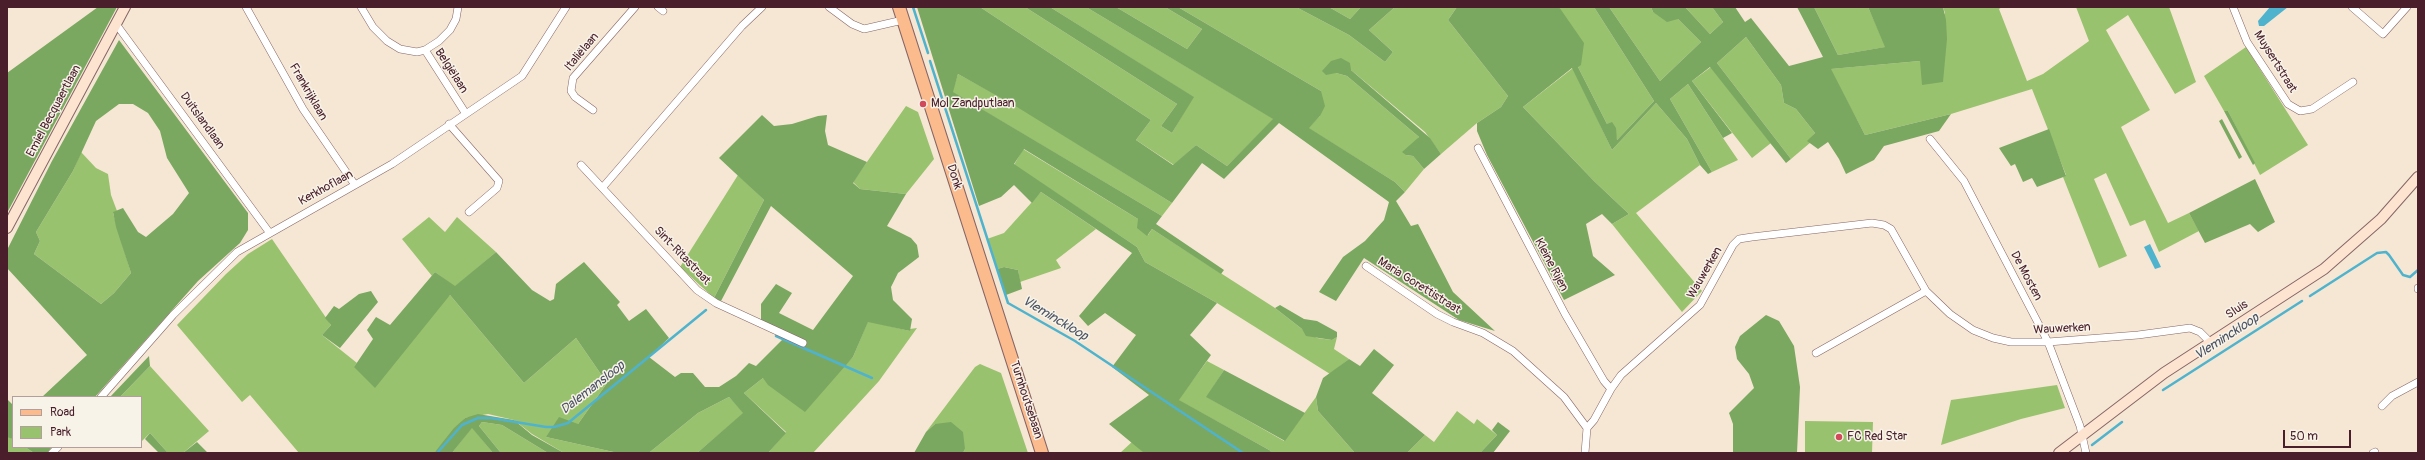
<!DOCTYPE html>
<meta charset="utf-8">
<style>
body{margin:0}
#map{position:relative;width:2425px;height:460px;overflow:hidden;background:#f5e7d3;font-family:Pangolin,sans-serif}
canvas{display:block}
.frame{position:absolute;inset:0;border:8px solid #4a1f2b;pointer-events:none}
.legend{position:absolute;left:12px;top:396px;width:130px;height:52px;box-sizing:border-box;background:#f7f3e8;border:1px solid #b29e9c;margin:0;padding:5px 7px;list-style:none;font-size:12px;color:#4a1f2b}
.legend li{display:flex;align-items:center;gap:8px;height:20px}
.legend b{width:20px;border:1px solid #b29e9c}
.scale{position:absolute;left:2283px;top:430px;width:68px;height:18px;box-sizing:border-box;border:2px solid #4a1f2b;border-top:0;padding-left:5px;font-size:12px;line-height:14px;white-space:nowrap;color:#4a1f2b;-webkit-text-stroke:3px #f7f3e8;paint-order:stroke}
</style>
<div id="map">
<canvas width="2425" height="460"></canvas>
<div class="frame"></div>
<ul class="legend">
<li><b style="height:5px;background:#fbbb8d"></b>Road</li>
<li><b style="height:11px;background:#99c26e"></b>Park</li>
</ul>
<div class="scale">50 m</div>
</div>
<script>
const c = document.querySelector('canvas').getContext('2d');
c.lineJoin = 'round';
function fill(path, color) { c.fillStyle = color; c.fill(path, 'evenodd'); }
const poly = rows => new Path2D(rows.map(r => 'M' + r).join(''));
function trace(path, color, width, dash) { c.strokeStyle = color; c.lineWidth = width; c.lineCap = dash ? 'butt' : 'round'; c.setLineDash(dash || []); c.stroke(path); }
function drawText(font, color, halo, rows, align = 'center') {
  c.font = font + ' Pangolin,sans-serif'; c.lineWidth = 3; c.setLineDash([]); c.textBaseline = 'middle'; c.strokeStyle = halo; c.fillStyle = color; for (const [text, x, y, turn = 0] of rows) {
    c.save(); c.translate(x, y); c.rotate((+turn || 0) * Math.PI / 180); c.textAlign = isNaN(turn) ? turn : align; if (halo) c.strokeText(text, 0, 0); c.fillText(text, 0, 0); c.restore();
  }
}
const green = poly([
 [980,7,1025,7,1177,104,1161,126,1172,133,1193,97,1050,7,1086,7,1274,119,1227,166,1196,145,1174,165,1136,140,1151,120],
 [1116,7,1165,7,1202,29,1187,49],
 [1178,7,1296,7,1349,35,1385,62,1393,52,1369,30,1395,7,1457,7,1448,20,1508,96,1501,107,1477,123,1441,154,1425,132,1351,70,1336,73,1347,76,1419,137,1406,155,1413,156,1424,169,1405,192,1395,182,1308,128,1320,116,1321,91],
 [1329,7,1361,7,1350,19],
 [1559,7,1594,7,1654,101,1617,140,1615,132,1607,124,1578,67],
 [1609,7,1651,7,1653,12,1678,19,1701,42,1660,81],
 [1685,7,1712,7,1723,22,1710,34],
 [1814,7,1868,7,1886,47,1838,55],
 [1943,7,2002,7,1999,9,2027,81,2043,74,2089,41,2076,7,2169,7,2196,82,2175,94,2128,15,2106,30,2150,110,2121,127,2168,223,2189,213,2199,231,2159,252,2145,220,2130,226,2106,173,2094,179,2127,256,2099,268,2063,177,2066,175,2032,89,1951,114,1865,135,1830,69,1920,61,1945,13],
 [1746,37,1781,85,1784,103,1796,109,1815,133,1808,141,1811,142,1791,159,1717,63],
 [2246,47,2308,145,2260,175,2228,111,2224,111,2204,76],
 [1711,67,1771,143,1752,158,1692,81],
 [1573,68,1612,150,1656,103,1687,139,1700,165,1636,213,1702,291,1682,312,1612,224,1629,214,1594,181,1523,107],
 [958,74,1017,106,1172,203,1162,216,952,92],
 [1688,84,1723,138,1738,160,1712,172,1670,99],
 [906,106,918,112,934,159,906,194,860,189,853,182],
 [1023,149,1138,219,1148,235,1152,229,1275,308,1302,329,1317,338,1332,340,1337,337,1334,349,1349,359,1330,374,1217,303,1145,262,1137,247,1014,165],
 [81,152,96,168,108,174,111,195,117,211,113,213,131,273,114,293,101,304,34,254,40,241,36,232,73,171],
 [738,175,764,200,714,298,680,267],
 [1041,192,1096,229,1056,260,1061,268,1020,282,1018,270,1004,267,997,269,987,239,1004,233],
 [429,217,445,232,457,217,496,252,455,287,435,272,432,276,402,239],
 [272,239,331,325,322,335,357,363,354,367,450,295,524,383,576,338,607,383,578,424,546,437,618,453,564,453,532,434,514,420,488,414,465,418,434,453,299,453,250,395,242,402,177,325,226,274,248,254],
 [868,321,910,331,910,329,917,328,879,381,813,453,768,453,786,432,744,393,763,378,841,369,853,357],
 [1207,361,1224,370,1207,397,1284,441,1316,397,1318,411,1355,453,1270,453,1271,451,1178,400],
 [980,364,1001,373,1028,453,963,453,965,449,935,424,926,432,975,367],
 [150,366,209,431,183,453,168,453,150,433,142,441,141,397,120,397],
 [2057,385,2065,408,2021,419,1941,445,1951,400],
 [729,397,744,413,697,453,650,452,698,413],
 [1457,411,1474,424,1477,419,1497,435,1480,453,1407,453,1425,435,1434,442],
 [1805,421,1873,422,1872,453,1805,453],
 [482,422,502,425,548,453,501,453,479,426],
 [472,427,493,453,452,453],
 [8,436,13,439,13,447,25,447,34,453,7,453],
 [1133,441,1144,453,1120,453]
]);
const forest = poly([
 [98,7,117,7,7,213,7,73],
 [917,7,980,7,1151,120,1136,140,1173,165,1196,145,1227,166,1273,119,1086,7,1116,7,1187,49,1202,29,1165,7,1178,7,1321,91,1325,106,1320,116,1309,128,1395,182,1405,192,1396,201,1411,226,1418,224,1453,292,1495,331,1459,320,1364,258,1336,301,1319,292,1343,257,1365,241,1384,220,1389,202,1279,123,1224,179,1202,163,1172,203,1017,107,958,74,953,92,1162,216,1156,224,1224,270,1221,274,1152,229,1147,236,1137,228,1138,219,1024,149,1014,164,1137,247,1145,262,1217,303,1190,335,1211,355,1179,400,1271,451,1270,453,1144,453,1109,424,1149,395,1112,367,1136,335,1105,313,1088,326,1079,316,1132,253,1041,192,1032,203,1014,185,1001,197,979,206],
 [1025,7,1050,7,1194,97,1172,133,1161,126,1177,104],
 [1296,7,1329,7,1350,19,1361,7,1395,7,1369,30,1393,52,1385,62,1349,35],
 [1457,7,1559,7,1584,43,1581,65,1578,67,1607,124,1612,122,1616,128,1617,140,1654,101,1594,7,1609,7,1660,81,1701,42,1678,19,1667,22,1653,12,1651,7,1685,7,1710,34,1723,22,1712,7,1735,7,1745,22,1751,18,1789,66,1823,57,1797,7,1814,7,1838,55,1885,47,1868,7,1943,7,1946,20,1947,39,1943,82,1922,85,1920,61,1831,69,1865,135,1951,114,1939,131,1884,146,1874,160,1846,174,1839,159,1828,142,1818,149,1807,141,1815,133,1796,109,1784,103,1781,85,1746,37,1717,63,1791,159,1786,163,1710,67,1692,81,1732,133,1723,138,1688,84,1670,99,1712,172,1708,174,1700,165,1687,139,1656,103,1612,150,1572,68,1523,107,1594,181,1629,214,1612,224,1602,214,1586,224,1593,256,1615,275,1564,300,1487,155,1477,131,1477,123,1501,107,1508,96,1448,20],
 [119,40,248,213,248,230,240,243,198,281,95,397,42,397,87,355,7,268,7,250,52,161],
 [119,104,133,104,148,113,160,131,167,158,189,193,173,214,146,237,138,232,123,208,113,212,116,227,131,273,114,293,101,304,34,254,40,241,36,232,73,171,96,121],
 [1341,58,1350,63,1351,70,1430,138,1441,154,1424,169,1413,156,1406,155,1402,152,1419,137,1347,76,1336,73,1326,75,1322,71,1331,61],
 [2224,111,2228,111,2255,163,2253,165],
 [762,115,774,126,792,124,818,116,827,115,825,131,828,145,867,162,853,183,860,189,906,194,887,226,911,238,917,245,919,257,898,273,891,287,893,300,912,319,910,331,868,322,853,357,805,412,768,385,763,378,744,393,786,433,768,453,697,453,743,413,729,397,698,413,650,452,653,453,618,453,546,437,559,417,578,424,607,383,576,338,524,383,450,295,375,388,354,367,373,339,367,330,376,317,390,325,435,272,455,286,496,252,532,290,550,301,554,299,556,284,584,262,620,302,617,305,629,321,646,309,669,338,649,357,675,377,681,373,693,373,705,387,719,387,736,376,749,363,756,366,787,335,761,321,761,304,776,284,792,293,779,313,813,330,853,276,771,206,721,301,714,298,764,200,719,158],
 [2222,119,2242,157,2239,159,2219,121],
 [2049,129,2066,176,2037,187,2032,178,2023,182,2015,164,2011,166,1999,148],
 [2255,179,2275,222,2258,232,2250,224,2205,243,2189,213],
 [1004,267,1018,270,1022,289,1006,295,997,269],
 [371,291,378,302,340,348,322,335,331,325,325,318,334,306,339,309,359,294],
 [1280,305,1304,319,1317,321,1337,332,1337,337,1332,340,1306,336,1302,329,1275,308],
 [1766,315,1779,321,1794,346,1800,387,1797,453,1733,453,1733,424,1729,413,1754,388,1749,374,1737,359,1735,347,1740,336],
 [1374,349,1394,365,1372,393,1425,435,1407,453,1355,453,1318,411,1316,397,1323,378,1349,359,1360,366],
 [149,356,150,366,120,397,110,397],
 [1224,370,1305,413,1285,441,1206,397],
 [7,399,13,405,13,439,7,437],
 [478,414,514,420,532,435,564,453,548,453,502,425,482,422,479,426,501,453,493,453,472,428,452,453,434,453,454,428,465,418],
 [951,422,963,432,965,449,963,453,914,453,926,432,935,424],
 [1498,422,1510,431,1493,453,1480,453,1497,435,1492,430],
 [150,433,168,453,159,453,145,439],
 [197,442,208,453,183,453],
 [25,447,52,447,47,453,34,453]
]);
const water = poly([
 [2270,7,2288,7,2264,26,2259,26,2258,21],
 [2150,244,2161,267,2155,269,2144,247]
]);
const stream = poly([
 [913,7,928,53],
 [930,61,1008,303,1075,341,1243,453],
 [2310,296,2377,253,2386,252,2389,255,2403,275,2410,277,2418,270],
 [776,336,872,378],
 [2163,390,2302,301],
 [2092,445,2122,422],
 [437,453,462,425,478,418,491,418,546,427,554,427,568,423,706,310]
]);
const street = poly([
 [246,7,303,109,355,185],
 [361,7,373,27,387,41,400,49,417,52,425,50,466,114],
 [658,7,663,11],
 [829,7,852,24,864,29,903,20],
 [2233,7,2247,42,2288,104,2300,111,2312,109,2353,82],
 [2352,7,2383,34,2407,7],
 [116,24,269,232],
 [425,50,439,41,450,30,456,19,458,7],
 [593,110,575,97,571,91,573,78,635,7],
 [449,124,499,181,497,188,469,212],
 [1930,139,1964,181,2048,342,2080,426,2086,453],
 [1478,148,1565,314,1604,381,1611,389],
 [581,165,697,290,716,303,803,343],
 [603,187,742,26,762,7],
 [1366,266,1437,314,1453,322,1483,333,1513,351,1564,397,1587,428,1585,453],
 [2418,288,2418,289],
 [1816,353,1926,291],
 [101,397,173,315,237,252,392,164,522,76,566,7],
 [2382,406,2392,396,2418,382],
 [1587,428,1594,420,1611,389,1621,375,1700,305,1733,245,1739,239,1752,237,1872,223,1884,225,1891,229,1926,291,1950,314,1973,330,1993,338,2011,342,2048,342,2138,335,2190,328,2200,332,2210,342],
 [52,453,58,447],
 [2373,453,2375,452]
]);
const secondary = poly([
 [7,228,125,7],
 [2059,453,2164,373,2324,269,2381,219,2418,177]
]);
const primary = poly([
 [899,7,1042,453]
]);
const markers = [
 [923,104,4,"#d1495b"],
 [1839,437,4,"#d1495b"]
];
const streetNames = [
 ["Italiëlaan",582,52,-50],
 ["Muysertstraat",2275,62,58],
 ["Belgiëlaan",451,71,57],
 ["Frankrijklaan",308,92,60],
 ["Emiel Becquaertlaan",54,111,-62],
 ["Duitslandlaan",202,121,54],
 ["Donk",954,177,72],
 ["Kerkhoflaan",326,188,-29],
 ["Sint-Ritastraat",682,256,46],
 ["Kleine Rijen",1551,265,62],
 ["Wauwerken",1705,273,-60],
 ["De Mosten",2026,276,62],
 ["Maria Gorettistraat",1419,286,32],
 ["Sluis",2237,310,-33],
 ["Wauwerken",2062,329,-3],
 ["Turnhoutsebaan",1026,400,72]
];
const poiNames = [
 ["Mol Zandputlaan",931,104],
 ["FC Red Star",1847,437]
];
const waterNames = [
 ["Vleminckloop",1055,319,31],
 ["Vleminckloop",2227,337,-33],
 ["Dalemansloop",593,388,-38]
];
fill(green, '#99c26e');
fill(forest, '#7aa861');
fill(water, '#4fb3ce');
trace(stream, '#4fb3ce', 2.5);
trace(street, '#866566', 8);
trace(secondary, '#866566', 12);
trace(primary, '#866566', 14);
trace(street, '#fff', 7);
trace(secondary, '#fde4d1', 10);
trace(primary, '#fbbb8d', 12);
for (const [x, y, r, color] of markers) { const dot = new Path2D(); dot.arc(x, y, r, 0, 2 * Math.PI); c.fillStyle = color; c.fill(dot); trace(dot, '#f7f3e8', 1.5); }
drawText('12px', '#4a1f2b', '#f7f3e8', streetNames);
drawText('12px', '#4a1f2b', '#f7f3e8', poiNames, 'left');
drawText('italic 13px', '#4c5364', '#f7f3e8', waterNames);
</script>
